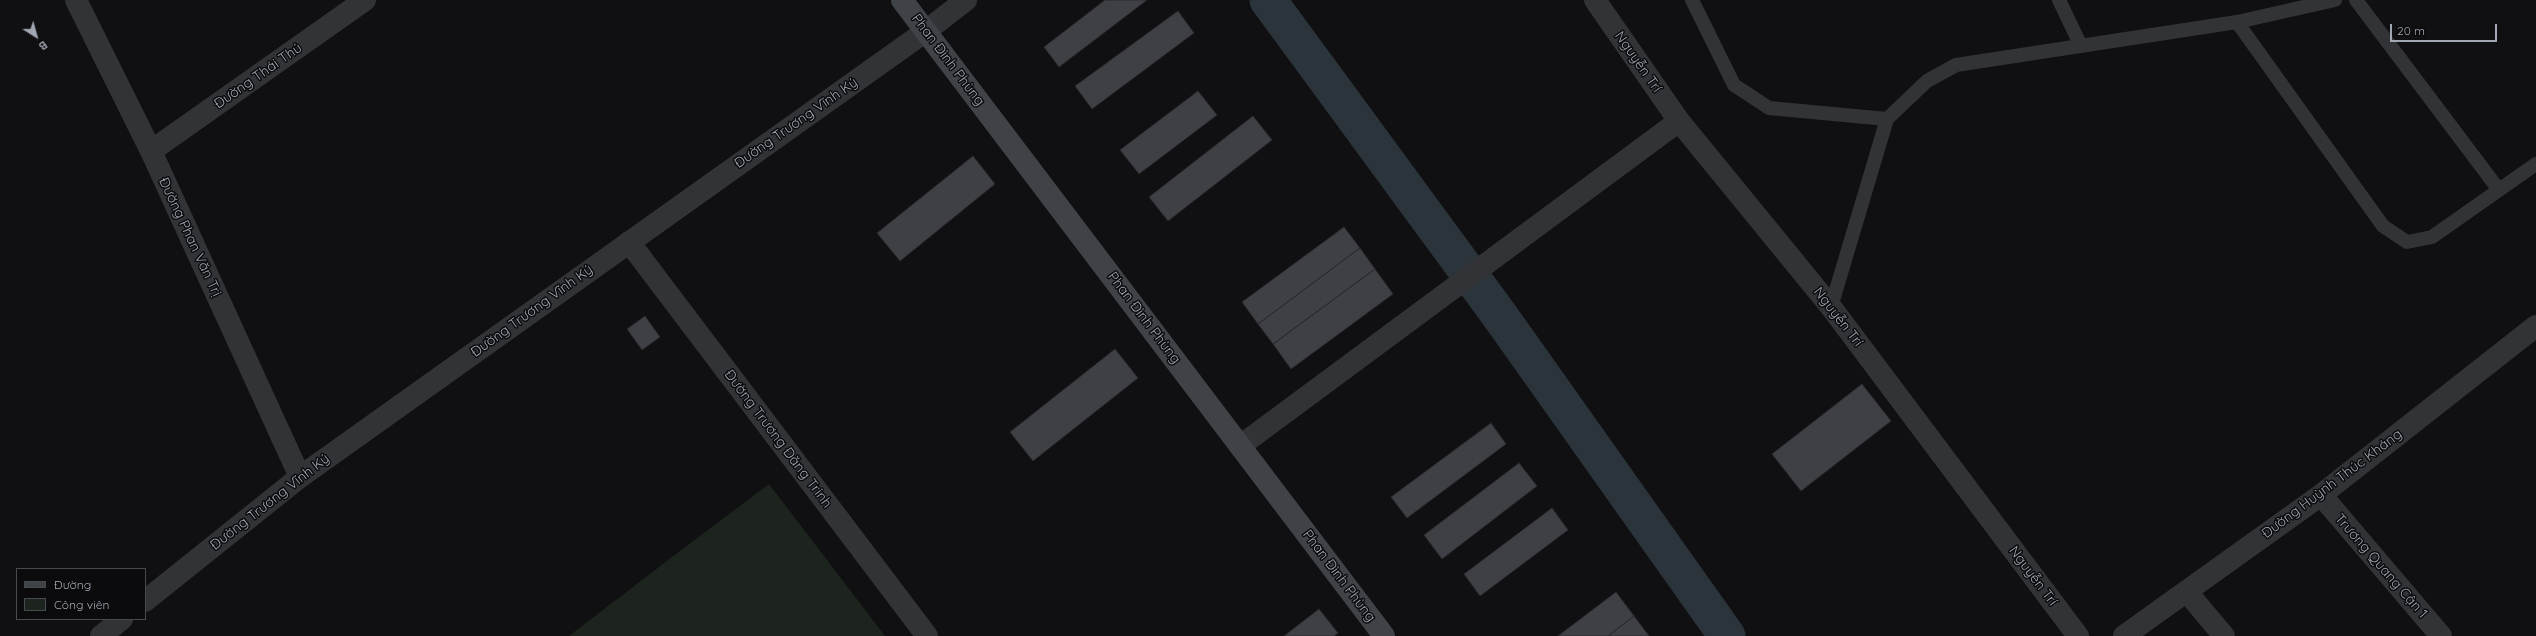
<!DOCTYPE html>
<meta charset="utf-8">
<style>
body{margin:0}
#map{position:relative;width:2536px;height:636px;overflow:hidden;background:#101012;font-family:Quicksand,sans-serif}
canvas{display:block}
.legend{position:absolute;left:16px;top:568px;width:130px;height:52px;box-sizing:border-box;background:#0b0b0d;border:1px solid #474a4f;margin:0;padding:5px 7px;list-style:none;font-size:12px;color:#a1a8b3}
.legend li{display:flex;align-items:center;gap:8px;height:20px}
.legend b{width:20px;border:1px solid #474a4f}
.north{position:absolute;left:16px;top:16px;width:40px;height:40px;-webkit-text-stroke:3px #0b0b0d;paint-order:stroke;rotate:143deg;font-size:11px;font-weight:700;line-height:16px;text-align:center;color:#a1a8b3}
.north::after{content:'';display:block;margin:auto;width:14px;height:18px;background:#a1a8b3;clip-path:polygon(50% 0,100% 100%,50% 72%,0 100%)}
.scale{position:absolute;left:2390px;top:24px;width:107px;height:18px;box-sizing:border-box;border:2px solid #a1a8b3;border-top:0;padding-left:5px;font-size:12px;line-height:14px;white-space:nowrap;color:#a1a8b3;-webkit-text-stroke:3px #0b0b0d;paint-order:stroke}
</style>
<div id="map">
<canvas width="2536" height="636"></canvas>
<ul class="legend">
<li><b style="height:5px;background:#3f4247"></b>Đường</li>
<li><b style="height:11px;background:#1d241d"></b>Công viên</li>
</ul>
<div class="north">B</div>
<div class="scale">20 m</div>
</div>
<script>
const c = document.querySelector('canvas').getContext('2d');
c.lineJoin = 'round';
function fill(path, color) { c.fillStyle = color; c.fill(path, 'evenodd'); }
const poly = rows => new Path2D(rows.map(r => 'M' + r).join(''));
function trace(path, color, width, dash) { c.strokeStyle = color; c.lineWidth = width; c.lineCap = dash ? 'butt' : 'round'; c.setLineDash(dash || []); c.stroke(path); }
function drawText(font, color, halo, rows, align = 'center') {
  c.font = font + ' Quicksand,sans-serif'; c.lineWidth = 3; c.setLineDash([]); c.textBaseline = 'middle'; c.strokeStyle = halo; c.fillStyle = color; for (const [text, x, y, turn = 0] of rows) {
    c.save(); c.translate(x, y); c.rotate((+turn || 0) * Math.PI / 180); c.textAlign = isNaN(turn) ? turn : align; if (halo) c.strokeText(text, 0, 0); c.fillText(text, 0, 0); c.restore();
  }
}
const green = poly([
 [769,484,885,636,569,636,672,557]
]);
const canal = poly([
 [1268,0,1500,316,1727,636]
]);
const building = poly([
 [1105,0,1147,0,1059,67,1044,47,1105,0],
 [1178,11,1194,33,1092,109,1075,86,1178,11],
 [1198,91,1217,115,1139,174,1120,150,1198,91],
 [1253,116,1272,140,1168,221,1149,197,1253,116],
 [973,156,995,184,900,261,877,233,973,156],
 [1344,227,1360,248,1258,324,1242,302,1344,227],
 [1360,248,1375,269,1273,344,1258,324,1360,248],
 [1375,269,1393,294,1291,369,1273,344,1375,269],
 [645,316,660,337,642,350,627,329,645,316],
 [1115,349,1138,378,1033,461,1010,432,1115,349],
 [1862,384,1891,421,1801,491,1772,454,1862,384],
 [1491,423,1506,444,1407,518,1391,497,1491,423],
 [1519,463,1537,486,1442,559,1424,535,1519,463],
 [1552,508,1568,530,1480,596,1464,574,1552,508],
 [1616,592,1634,616,1608,636,1558,636,1616,592],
 [1319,609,1338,633,1334,636,1284,636,1319,609],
 [1634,616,1649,636,1608,636,1634,616]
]);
const lane = poly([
 [1692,0,1734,85,1769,108,1887,119],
 [2059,0,2081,46],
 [2356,0,2499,190],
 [2237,22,2383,226,2407,242,2432,237,2536,164],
 [1831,307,1887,119,1927,81,1956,65,2237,22,2335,0]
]);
const street = poly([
 [76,0,151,151,300,477],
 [1595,0,1679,121,1831,307,2078,636],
 [151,151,365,0],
 [629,242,927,636],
 [1240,446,1679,121],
 [2321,495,2441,636],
 [2187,592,2224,636],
 [145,601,300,477,926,31,966,0],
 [101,636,122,619],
 [2124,636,2321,495,2536,326]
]);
const secondary = poly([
 [902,0,1384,636]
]);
const streetNames = [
 ["Phan Đình Phùng",948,60,53],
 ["Nguyễn Trí",1638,62,55],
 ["Đường Thái Thú",258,76,-35],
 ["Đường Trương Vĩnh Ký",796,123,-35],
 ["Đường Phan Văn Trị",190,237,65],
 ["Đường Trương Vĩnh Ký",532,311,-36],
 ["Nguyễn Trí",1838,317,52],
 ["Phan Đình Phùng",1144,318,53],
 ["Đường Trương Đăng Trinh",778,439,53],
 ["Đường Huỳnh Thúc Kháng",2332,484,-37],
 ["Đường Trương Vĩnh Ký",270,502,-38],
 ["Trương Quang Cận 1",2381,566,49],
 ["Phan Đình Phùng",1339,576,53],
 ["Nguyễn Trí",2033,576,53]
];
fill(green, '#1d241d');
trace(canal, '#2a343a', 37);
fill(building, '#3f4045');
trace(building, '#2a2a2e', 1);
trace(lane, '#313337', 14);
trace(street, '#313337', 22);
trace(secondary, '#3f4247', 22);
drawText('14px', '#a1a8b3', '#0b0b0d', streetNames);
</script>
